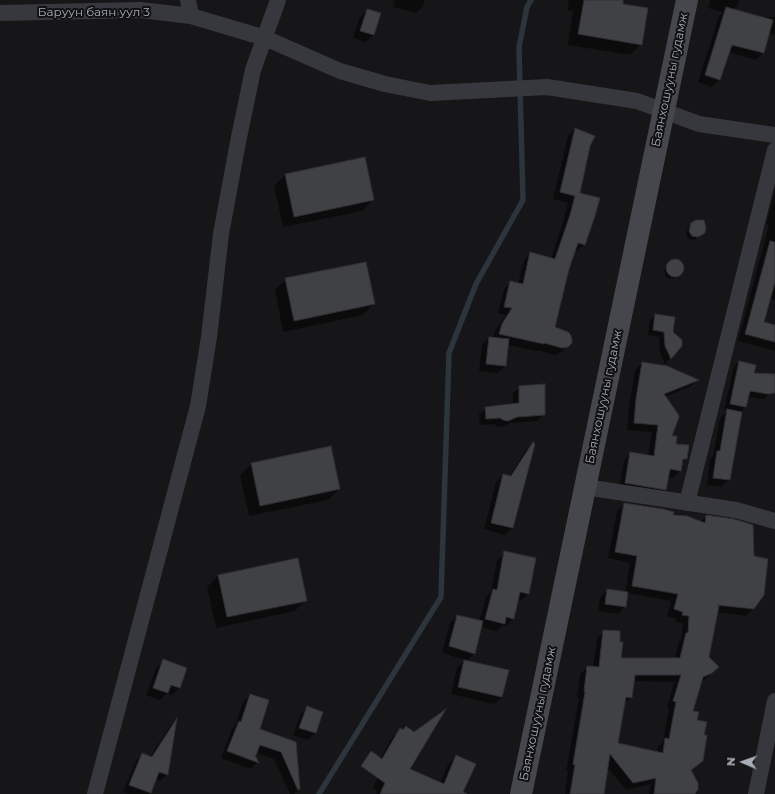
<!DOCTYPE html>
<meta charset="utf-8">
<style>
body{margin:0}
#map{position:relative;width:775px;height:794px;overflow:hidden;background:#161618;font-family:Montserrat,sans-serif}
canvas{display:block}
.north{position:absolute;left:723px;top:742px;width:40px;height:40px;-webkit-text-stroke:3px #111113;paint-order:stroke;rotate:272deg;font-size:11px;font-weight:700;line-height:16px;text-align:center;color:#a8adb8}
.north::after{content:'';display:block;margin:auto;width:14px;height:18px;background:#a8adb8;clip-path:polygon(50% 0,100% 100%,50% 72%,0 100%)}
</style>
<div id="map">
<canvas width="775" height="794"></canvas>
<div class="north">N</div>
</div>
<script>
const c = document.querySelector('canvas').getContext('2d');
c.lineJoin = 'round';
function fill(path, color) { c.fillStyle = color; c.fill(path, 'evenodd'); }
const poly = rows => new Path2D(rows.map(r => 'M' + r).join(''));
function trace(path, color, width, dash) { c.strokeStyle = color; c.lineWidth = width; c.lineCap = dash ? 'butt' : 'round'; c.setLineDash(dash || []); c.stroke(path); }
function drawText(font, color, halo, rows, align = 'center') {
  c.font = font + ' Montserrat,sans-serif'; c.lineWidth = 4; c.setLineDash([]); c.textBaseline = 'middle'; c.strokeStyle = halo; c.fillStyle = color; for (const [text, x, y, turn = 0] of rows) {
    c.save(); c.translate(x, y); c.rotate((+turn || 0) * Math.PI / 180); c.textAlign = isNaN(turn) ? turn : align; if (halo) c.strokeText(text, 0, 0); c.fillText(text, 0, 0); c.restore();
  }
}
const shadow = poly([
 [395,0,425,0,423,6,416,13,393,7],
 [569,0,622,0,622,5,641,44,630,55,568,45,573,11,567,10],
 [710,0,739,0,737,6,733,10,762,18,763,17,775,17,775,35,768,33,763,53,756,60,729,52,719,80,712,87,698,82,719,16,723,12,708,8],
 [367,10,373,35,366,42,353,38,360,17],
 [575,129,589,145,578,194,584,245,577,251,574,250,568,269,554,328,569,344,562,352,555,355,537,350,536,351,508,345,505,366,498,373,479,371,482,345,489,338,493,338,495,331,506,315,498,313,504,289,510,283,518,284,524,260,531,253,551,259,563,222,568,203,553,199,568,136],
 [365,159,373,200,362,211,283,227,274,186,285,175],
 [775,192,775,300,770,298,763,323,775,326,775,351,738,341,769,225,766,224],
 [692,224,704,233,694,240,689,239,686,235,688,228],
 [677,261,681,263,682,271,675,278,670,279,666,277,664,270,666,266,670,262],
 [286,279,374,304,363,315,283,332,275,290],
 [655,315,681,343,680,348,665,364,660,352,659,337,648,335,650,320],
 [739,362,753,374,775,379,775,388,764,399,748,397,745,407,741,412,729,480,721,487,707,485,710,459,713,456,720,418,728,411,724,410,733,369],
 [642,363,697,380,691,386,665,397,671,436,675,445,688,446,686,459,681,464,680,471,673,478,668,477,666,489,659,496,619,490,624,460,631,454,648,457,652,432,627,430,629,407,635,370],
 [520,387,544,414,537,421,510,423,501,427,496,426,494,424,480,425,479,414,486,408,513,404,513,393],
 [533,444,534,444,512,528,505,535,484,529,496,482,503,475,509,477,526,450],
 [251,464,339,489,328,500,249,516,240,475],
 [624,504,700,523,706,516,754,608,746,616,716,612,708,657,718,667,704,680,701,681,692,711,703,736,702,761,690,771,693,794,649,794,651,784,626,790,607,767,604,794,565,794,568,771,566,771,579,698,577,698,580,674,588,667,593,668,597,639,604,631,620,659,675,659,679,641,681,640,683,623,676,622,676,619,667,616,671,601,627,593,625,606,618,614,598,611,600,598,607,590,625,593,630,563,608,558,617,511],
 [633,681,674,682,667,708,669,709,663,742,658,747,657,753,617,744,624,705,631,697],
 [505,553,528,594,521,601,517,600,513,618,506,626,503,625,496,631,480,627,474,654,467,661,502,697,494,704,451,694,457,668,465,660,442,653,450,623,457,616,479,622,486,597,491,592,497,560],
 [297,559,306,600,295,611,216,628,207,587,218,576],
 [163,661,186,668,179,688,172,695,167,693,160,700,146,695,156,668],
 [250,695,259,729,295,743,299,789,294,794,290,794,274,759,256,753,254,756,258,762,251,769,221,758,232,729,236,724,243,702],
 [307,707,322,712,315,733,308,740,293,735,300,715],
 [175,721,167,774,160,781,155,779,149,794,129,794,123,792,136,761,142,754,150,757,170,726],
 [400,730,409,769,440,783,448,765,456,756,462,793,465,794,376,794,377,791,373,788,381,771,375,767,392,738]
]);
const stream = poly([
 [319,794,441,597,449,353,476,284,523,200,519,47,527,7,531,0]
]);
const building = poly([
 [584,0,623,0,623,4,648,8,642,45,578,34,584,0],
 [726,7,773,20,764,53,732,45,720,80,705,75,726,7],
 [367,9,381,13,374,35,360,31,367,9],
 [575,128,595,136,590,146,580,193,600,198,595,216,585,245,578,243,569,269,555,327,568,332,570,334,572,339,572,343,568,347,562,348,544,343,544,344,499,334,502,324,512,308,504,307,510,281,523,284,530,252,555,259,570,215,575,196,560,192,575,128],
 [365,157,374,200,294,217,285,174,365,157],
 [696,220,704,220,706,228,705,233,698,237,692,236,689,231,691,223,696,220],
 [770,241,775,242,775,282,764,322,775,325,775,342,745,334,770,241],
 '666 268a9 9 0 1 1 18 0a9 9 0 1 1-18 0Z',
 [366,262,375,304,294,321,285,278,366,262],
 [655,314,675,317,673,332,682,340,682,346,671,359,665,346,664,332,653,330,655,314],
 [489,337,509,339,506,366,486,364,489,337],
 [739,361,756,365,754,373,775,374,775,393,768,394,750,391,746,407,730,404,739,361],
 [642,362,667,366,699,380,664,394,678,414,679,417,672,436,677,436,676,444,689,445,687,459,683,459,681,471,670,469,666,490,625,483,630,452,654,456,658,425,634,423,636,399,642,362],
 [545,384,545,415,517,417,508,421,503,420,500,418,486,419,485,407,519,403,519,386,545,384],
 [727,409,742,412,730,480,713,478,717,451,720,451,727,409],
 [533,442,535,444,513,528,491,523,503,474,511,476,533,442],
 [331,446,340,489,260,506,251,463,331,446],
 [624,503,663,509,674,512,673,515,687,516,705,523,706,515,734,519,753,525,754,556,768,559,764,595,754,609,717,605,719,606,709,657,719,667,712,673,703,677,693,711,699,712,697,720,707,722,704,735,707,735,703,761,691,770,698,783,698,789,695,794,654,794,656,778,633,783,610,754,604,794,570,794,575,765,573,764,585,692,584,691,587,666,599,667,603,630,620,631,620,642,623,642,621,658,680,658,686,633,688,633,689,616,682,615,683,612,674,609,678,594,632,586,637,556,615,552,624,503],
 [635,675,681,675,673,701,676,702,669,739,665,738,663,753,618,743,626,697,632,698,635,675],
 [504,551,536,558,529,594,520,592,514,619,506,617,505,624,485,619,493,589,497,590,504,551],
 [298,558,307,601,227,617,218,575,298,558],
 [607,589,628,592,626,607,605,604,607,589],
 [457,615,483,621,475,654,449,646,457,615],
 [163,659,187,668,180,688,171,685,168,693,153,688,163,659],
 [464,660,509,670,502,697,458,687,464,660],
 [250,694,269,700,260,729,296,742,300,789,298,790,281,752,260,745,256,755,255,755,259,763,227,751,239,721,241,722,250,694],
 [307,706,323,712,316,733,299,728,307,706],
 [446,709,410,769,444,784,456,755,476,764,463,792,467,794,380,794,385,783,361,766,371,751,382,759,400,728,403,730,406,726,414,732,446,709],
 [177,718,168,775,159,772,151,793,129,785,142,753,152,757,177,718]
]);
const street = poly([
 [188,0,191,16],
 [0,13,141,10,191,16,265,38,340,71,385,84,430,93,547,87,637,101,699,124,775,135],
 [585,487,736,510,775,521],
 [687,503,775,150],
 [95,794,198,406,209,337,221,234,238,142,253,70,278,0],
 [756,794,775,701]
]);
const secondary = poly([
 [521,794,687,0]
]);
const streetNames = [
 ["Баруун баян уул 3",94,12],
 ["Баянхошууны гудамж",670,80,-78],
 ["Баянхошууны гудамж",604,397,-78],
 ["Баянхошууны гудамж",538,714,-78]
];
fill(shadow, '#0007');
trace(stream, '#2c353c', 5.5);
fill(building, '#404145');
trace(building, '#303034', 1);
trace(street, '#37383d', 16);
trace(secondary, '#45474d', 22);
drawText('12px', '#a8adb8', '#111113', streetNames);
</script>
